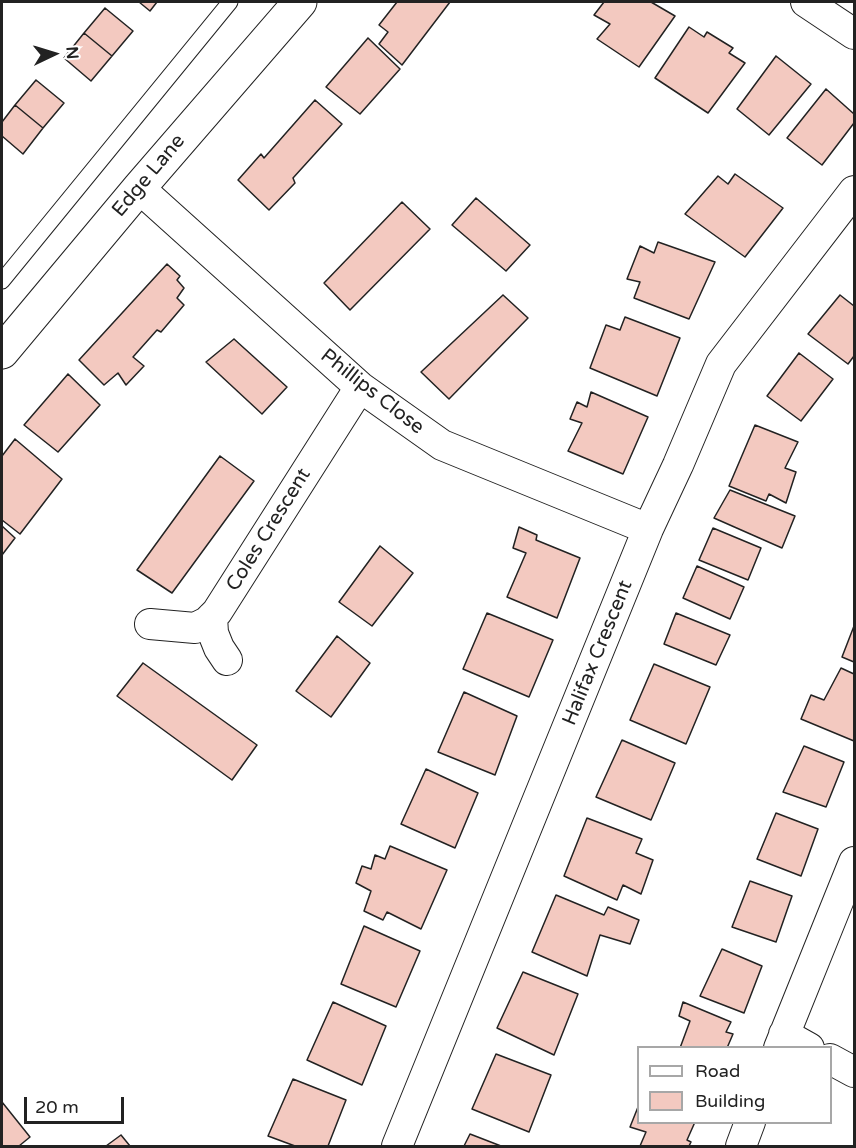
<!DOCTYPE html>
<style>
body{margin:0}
#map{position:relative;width:856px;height:1148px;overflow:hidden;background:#fff;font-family:"Varela Round",sans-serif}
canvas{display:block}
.frame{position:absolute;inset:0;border:3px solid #222;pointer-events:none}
.legend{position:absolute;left:637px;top:1046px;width:195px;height:78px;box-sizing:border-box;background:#fff;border:2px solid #a7a7a7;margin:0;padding:8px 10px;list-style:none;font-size:18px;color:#222}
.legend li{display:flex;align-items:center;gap:12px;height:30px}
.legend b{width:30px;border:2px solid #a7a7a7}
.north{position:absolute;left:24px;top:24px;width:60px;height:60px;-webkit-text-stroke:4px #fff;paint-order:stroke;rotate:86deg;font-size:16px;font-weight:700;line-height:24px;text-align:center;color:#222}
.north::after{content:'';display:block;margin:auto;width:21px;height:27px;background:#222;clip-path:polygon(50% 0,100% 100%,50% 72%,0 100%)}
.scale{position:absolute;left:24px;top:1097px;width:100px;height:27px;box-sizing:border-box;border:3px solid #222;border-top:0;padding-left:8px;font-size:18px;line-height:21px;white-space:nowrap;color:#222;-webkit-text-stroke:4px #fff;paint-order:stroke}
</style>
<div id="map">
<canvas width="856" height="1148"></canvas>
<div class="frame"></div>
<ul class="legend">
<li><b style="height:8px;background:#fff"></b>Road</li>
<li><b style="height:16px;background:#f3c9c0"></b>Building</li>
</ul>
<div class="north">N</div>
<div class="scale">20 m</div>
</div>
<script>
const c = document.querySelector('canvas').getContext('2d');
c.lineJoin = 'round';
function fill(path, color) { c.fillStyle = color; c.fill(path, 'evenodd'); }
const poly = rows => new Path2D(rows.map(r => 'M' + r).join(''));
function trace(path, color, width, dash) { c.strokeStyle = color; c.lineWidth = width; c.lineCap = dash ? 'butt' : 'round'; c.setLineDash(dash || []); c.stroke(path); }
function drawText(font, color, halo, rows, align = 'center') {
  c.font = font + ' "Varela Round",sans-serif'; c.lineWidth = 4.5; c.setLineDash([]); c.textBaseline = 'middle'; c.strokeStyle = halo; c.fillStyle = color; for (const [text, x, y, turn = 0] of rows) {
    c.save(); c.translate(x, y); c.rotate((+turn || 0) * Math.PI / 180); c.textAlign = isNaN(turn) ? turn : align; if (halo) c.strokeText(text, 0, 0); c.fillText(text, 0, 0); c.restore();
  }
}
const building = poly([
 [139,2,157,2,150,11,139,2],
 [397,2,450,2,402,65,379,44,388,32,379,25,397,2],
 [604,2,651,2,675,16,639,67,597,39,610,24,594,15,604,2],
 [105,8,133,31,112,56,84,33,105,8],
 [689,27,704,37,707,32,733,48,729,53,745,63,708,113,655,78,689,27],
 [84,33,112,56,91,81,64,58,84,33],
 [368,38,400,69,360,114,326,87,368,38],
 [776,56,811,84,769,135,737,109,776,56],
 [36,80,64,103,43,128,15,105,36,80],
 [826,89,854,114,854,123,822,165,787,138,826,89],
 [315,100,342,124,293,178,295,183,269,210,238,180,261,154,264,158,315,100],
 [15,105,43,128,23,154,2,136,2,122,15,105],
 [735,174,783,208,745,257,685,214,718,176,728,184,735,174],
 [476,198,530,245,506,271,452,225,476,198],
 [402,202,430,229,350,310,324,283,402,202],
 [658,242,715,262,689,319,634,298,640,282,627,279,640,246,654,253,658,242],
 [167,264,180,276,177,280,184,288,177,298,184,305,161,332,157,330,133,357,144,366,126,385,118,373,104,385,79,360,167,264],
 [503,295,528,318,449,399,421,372,503,295],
 [840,295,854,306,854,356,848,364,808,334,840,295],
 [625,317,680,338,657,396,590,368,606,325,620,330,625,317],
 [234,339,287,387,262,414,206,362,234,339],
 [799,353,833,379,801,421,767,396,799,353],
 [68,374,100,405,58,452,24,425,68,374],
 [591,392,648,417,623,474,568,451,582,423,570,419,577,402,587,407,591,392],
 [755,425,798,442,785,468,796,472,786,503,769,494,766,501,729,486,755,425],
 [15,439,62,479,20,534,2,520,2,456,15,439],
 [220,456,254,481,172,593,137,570,220,456],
 [730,490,795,516,782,548,714,518,730,490],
 [2,526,15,538,2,555,2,526],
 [519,527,537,535,536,540,580,558,557,618,507,597,526,553,513,548,519,527],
 [713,528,761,548,748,580,699,560,713,528],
 [380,546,413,573,372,626,339,602,380,546],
 [697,566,744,587,730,619,683,598,697,566],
 [487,613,553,640,529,697,463,669,487,613],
 [676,613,730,635,716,665,664,644,676,613],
 [854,626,854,662,842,657,854,626],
 [337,636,370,663,331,717,296,691,337,636],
 [143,663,257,745,232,780,117,696,143,663],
 [654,664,710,687,686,744,630,720,654,664],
 [841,668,854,674,854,741,801,719,811,695,824,700,841,668],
 [464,692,517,716,495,775,438,752,464,692],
 [622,740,675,763,651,820,596,797,622,740],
 [804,746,844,762,826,807,783,792,804,746],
 [426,769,478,793,455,848,401,824,426,769],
 [776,813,818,829,801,876,757,859,776,813],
 [587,818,642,839,636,853,653,860,641,894,623,885,617,900,564,876,587,818],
 [390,846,447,870,421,929,387,912,383,920,364,911,371,891,356,883,362,866,371,869,375,855,385,859,390,846],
 [750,881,792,896,776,942,732,927,750,881],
 [556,895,604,915,608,907,639,920,630,944,600,935,587,976,532,952,556,895],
 [364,926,420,951,396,1007,341,984,364,926],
 [722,949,762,966,744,1013,700,996,722,949],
 [523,972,578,994,554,1055,497,1028,523,972],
 [333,1002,386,1026,362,1085,307,1060,333,1002],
 [683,1002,731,1022,726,1032,733,1034,727,1048,680,1048,690,1021,679,1016,683,1002],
 [496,1054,551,1075,529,1132,472,1109,496,1054],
 [293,1079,346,1100,328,1146,295,1146,268,1136,293,1079],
 [2,1102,30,1137,19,1146,2,1146,2,1102],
 [638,1107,638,1122,695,1122,687,1140,691,1142,689,1146,640,1146,646,1132,630,1127,638,1107],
 [470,1134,501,1146,464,1146,470,1134],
 [121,1135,130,1146,106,1146,121,1135]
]);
const service = poly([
 [2,281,230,2]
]);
const minor = poly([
 [806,2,854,34],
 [139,188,360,387,442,445,648,529],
 [212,617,213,633,219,648,227,660],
 [150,624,195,628,207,622,217,612,360,387],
 [784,1034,809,1048],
 [779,1048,854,862],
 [830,1059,854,1072],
 [397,1146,648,529,678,465,721,364,854,191],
 [741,1146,750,1122]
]);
const tertiary = poly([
 [2,352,139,188,300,2]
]);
const streetNames = [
 ["Edge Lane",149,176,-50],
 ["Phillips Close",372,392,38],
 ["Coles Crescent",269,530,-58],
 ["Halifax Crescent",598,653,-68]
];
fill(building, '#f3c9c0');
trace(building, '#222', 1.5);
trace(service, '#222', 17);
trace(minor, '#222', 32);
trace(tertiary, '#222', 35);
trace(service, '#fff', 15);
trace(minor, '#fff', 30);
trace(tertiary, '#fff', 33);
drawText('20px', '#222', '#fff', streetNames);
</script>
